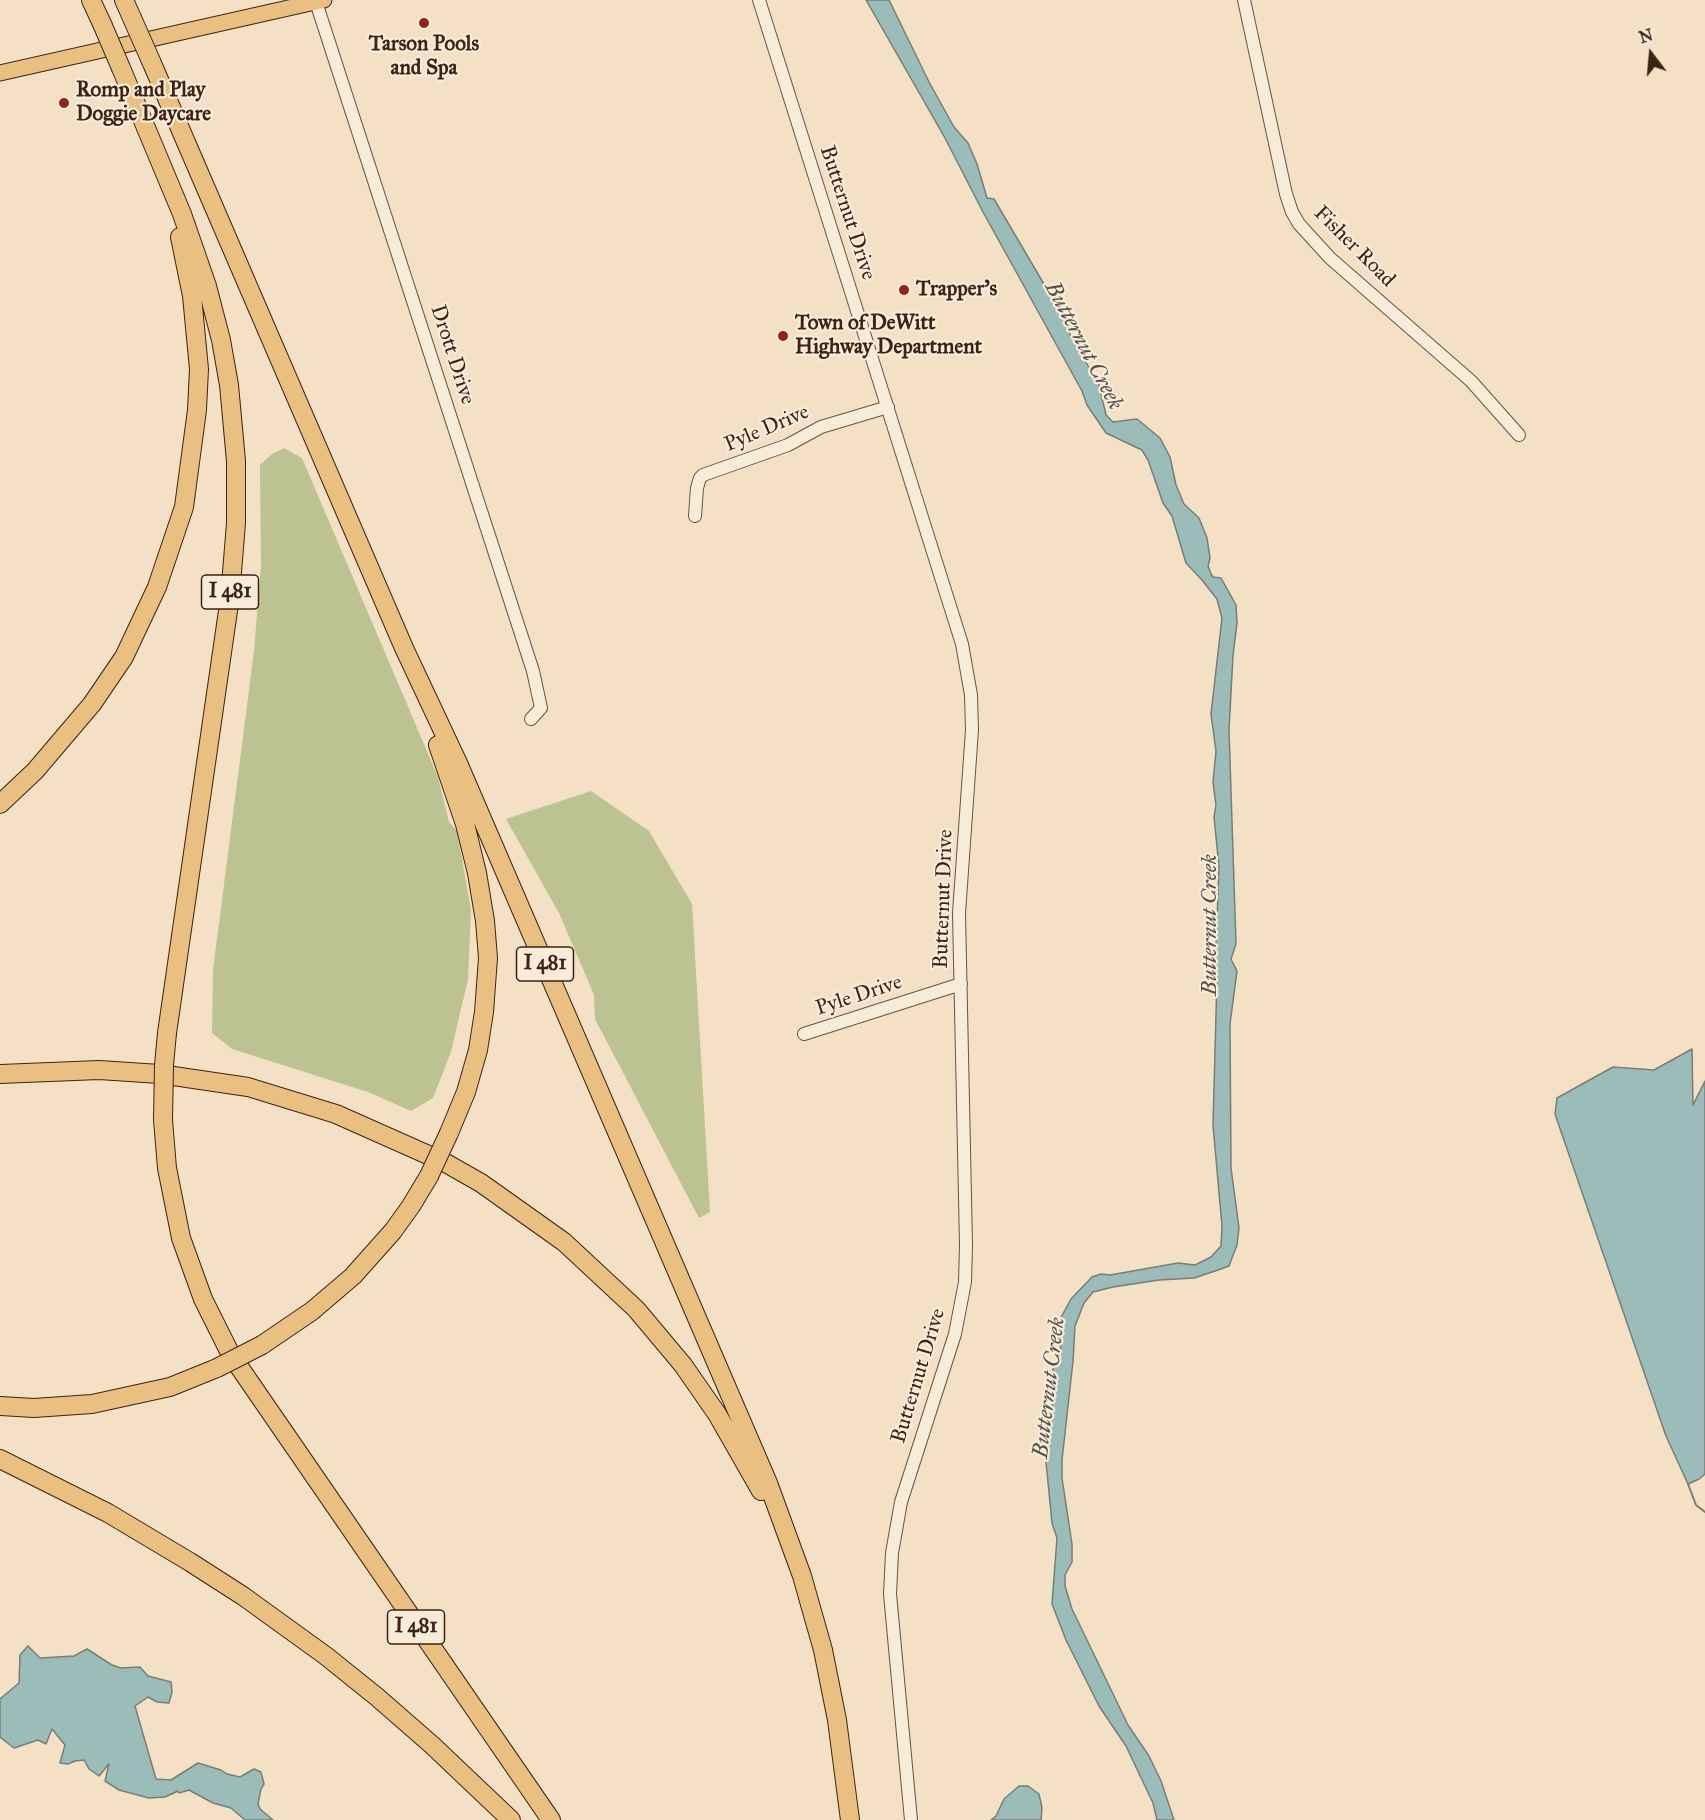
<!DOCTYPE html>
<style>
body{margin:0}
#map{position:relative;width:1705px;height:1820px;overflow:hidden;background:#f3e0c5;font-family:"IM FELL Great Primer",serif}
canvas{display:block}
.north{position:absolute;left:1621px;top:24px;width:60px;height:60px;-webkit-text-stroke:4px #f7ebd9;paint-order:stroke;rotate:344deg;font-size:16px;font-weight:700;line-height:24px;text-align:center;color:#3e2215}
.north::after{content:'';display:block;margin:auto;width:21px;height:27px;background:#3e2215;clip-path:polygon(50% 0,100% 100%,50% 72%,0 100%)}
</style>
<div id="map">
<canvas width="1705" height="1820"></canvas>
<div class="north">N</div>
</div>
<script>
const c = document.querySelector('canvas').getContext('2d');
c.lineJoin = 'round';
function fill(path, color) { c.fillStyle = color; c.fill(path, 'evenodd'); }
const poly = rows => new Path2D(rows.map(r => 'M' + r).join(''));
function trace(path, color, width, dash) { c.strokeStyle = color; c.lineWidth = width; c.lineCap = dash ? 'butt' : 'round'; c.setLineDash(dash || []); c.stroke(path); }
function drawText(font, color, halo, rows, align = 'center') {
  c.font = font + ' "IM FELL Great Primer",serif'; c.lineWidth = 4.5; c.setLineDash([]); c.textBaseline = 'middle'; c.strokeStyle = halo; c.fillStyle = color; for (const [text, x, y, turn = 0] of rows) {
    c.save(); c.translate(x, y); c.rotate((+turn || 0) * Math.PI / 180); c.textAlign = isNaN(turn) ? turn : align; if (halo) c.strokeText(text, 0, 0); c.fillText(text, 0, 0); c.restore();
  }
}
const green = poly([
 [284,448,302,458,438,777,449,822,457,831,471,910,468,979,451,1052,433,1098,411,1111,368,1092,232,1049,212,1033,213,970,254,651,261,567,260,465,272,454],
 [591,791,649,831,692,904,710,1212,699,1218,595,1019,594,995,559,913,506,819]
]);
const water = poly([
 [866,0,889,0,929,82,954,127,968,143,977,164,987,198,994,199,1058,308,1068,331,1099,385,1106,415,1113,422,1137,419,1160,438,1170,457,1176,485,1184,504,1199,518,1207,538,1210,558,1208,566,1211,574,1213,577,1221,578,1236,605,1237,623,1233,655,1229,730,1236,944,1231,959,1237,971,1230,1024,1231,1168,1239,1228,1237,1245,1229,1266,1218,1270,1194,1278,1159,1280,1113,1287,1093,1292,1084,1303,1075,1326,1073,1361,1062,1460,1062,1478,1072,1544,1072,1562,1065,1575,1065,1586,1072,1609,1128,1725,1149,1756,1161,1781,1174,1820,1157,1820,1153,1803,1126,1746,1099,1706,1066,1640,1052,1604,1057,1538,1052,1523,1046,1462,1054,1390,1053,1369,1061,1355,1059,1321,1071,1299,1092,1277,1101,1274,1110,1275,1178,1263,1195,1265,1211,1257,1221,1246,1222,1226,1213,1125,1217,977,1213,968,1216,946,1219,867,1214,817,1216,805,1213,782,1216,751,1211,714,1222,618,1217,599,1202,580,1186,563,1172,516,1163,503,1148,460,1142,450,1106,433,1087,405,1082,391,983,212,945,138,866,0],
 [1692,1049,1693,1105,1705,1081,1705,1474,1699,1479,1688,1484,1666,1436,1555,1114,1557,1098,1613,1067,1654,1070,1692,1049],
 [28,1646,40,1658,74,1656,87,1649,112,1665,121,1668,140,1667,148,1676,171,1682,172,1692,169,1703,157,1702,148,1697,135,1706,156,1779,171,1780,198,1763,221,1770,227,1774,240,1777,254,1769,261,1772,264,1784,261,1789,258,1804,260,1809,273,1820,245,1820,231,1808,213,1803,189,1790,179,1793,178,1791,165,1797,149,1798,119,1790,105,1781,109,1764,99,1776,89,1769,84,1760,75,1761,68,1764,60,1763,65,1745,52,1729,46,1744,38,1740,14,1748,0,1737,0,1699,19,1683,20,1655,28,1646],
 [1019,1786,1028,1786,1039,1794,1042,1808,1041,1820,991,1820,996,1816,1004,1799,1019,1786]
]);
const stream = poly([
 [1688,1484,1696,1505,1705,1512]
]);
const minor = poly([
 [759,0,962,644,971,695,972,730,959,913,966,1245,965,1282,955,1334,901,1502,892,1553,890,1594,911,1820],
 [1244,0,1286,194,1292,212,1299,224,1330,258,1471,381,1519,435],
 [316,2,533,671,541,708,531,719],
 [695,516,697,488,700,478,703,475,788,445,821,427,888,407],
 [804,1034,961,984]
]);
const major = poly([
 [0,73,324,0]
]);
const highway = poly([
 [91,0,103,26],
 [124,0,132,18],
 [151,61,404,648,458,763,768,1483,802,1576,823,1650,837,1720,850,1820],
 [121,68,182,214,207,286,221,340,229,385,236,461,236,523,230,597,167,1033],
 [438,745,465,824,477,873,485,921,488,958,484,1012,478,1050,466,1092,449,1133],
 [0,804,35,771,92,704,124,657,157,587,184,507,197,410,199,369,192,296,180,237],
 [0,1074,99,1070,160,1074,248,1087,336,1114,444,1162,481,1183,564,1242,636,1309,683,1365,717,1414,761,1491],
 [163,1120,167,1168,181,1238,203,1299,231,1355,551,1820],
 [262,1345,312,1311,353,1276,393,1231,411,1206,429,1176],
 [0,1406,34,1408,92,1404,170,1387,217,1368],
 [0,1459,108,1513,190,1562,243,1596,326,1656,377,1697,432,1745,511,1820]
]);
const highwayBridge = poly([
 [132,18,151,61],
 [103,26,121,68],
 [163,1120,164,1065,167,1033],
 [429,1176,449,1133],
 [217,1368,262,1345]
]);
const markers = [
 [424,23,6,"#8f2418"],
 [64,103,6,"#8f2418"],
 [904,290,6,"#8f2418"],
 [783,336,6,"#8f2418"]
];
const shields = [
 [230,592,57],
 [545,964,57],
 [416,1627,57]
];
const shieldNames = [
 ["I 481",230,592],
 ["I 481",545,964],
 ["I 481",416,1627]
];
const poiNames = [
 ["Tarson Pools",424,45,"center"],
 ["and Spa",424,69,"center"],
 ["Romp and Play",76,91],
 ["Doggie Daycare",76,115],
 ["Trapper's",916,290],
 ["Town of DeWitt",795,324],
 ["Highway Department",795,348]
];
const streetNames = [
 ["Butternut Drive",847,213,72],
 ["Fisher Road",1354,247,45],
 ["Drott Drive",452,355,72],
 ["Pyle Drive",767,429,-23],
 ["Butternut Drive",944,899,-88],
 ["Pyle Drive",859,996,-18],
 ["Butternut Drive",919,1376,-73]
];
const waterNames = [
 ["Butternut Creek",1083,346,62],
 ["Butternut Creek",1211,925,-90],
 ["Butternut Creek",1050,1388,-83]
];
fill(green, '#bdc293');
fill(water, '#9cbcb9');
trace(water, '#767e77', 1.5);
trace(stream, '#767e77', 2);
trace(minor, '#6b5241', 14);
trace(major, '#3e2215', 17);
trace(highway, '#3e2215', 20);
trace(minor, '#f7ebd9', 12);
trace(major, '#eac082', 15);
trace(highway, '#eac082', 18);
trace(highwayBridge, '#3e2215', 20, []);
trace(highwayBridge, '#eac082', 18);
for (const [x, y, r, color] of markers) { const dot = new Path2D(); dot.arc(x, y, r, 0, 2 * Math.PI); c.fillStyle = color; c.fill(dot); trace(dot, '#f7ebd9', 2); }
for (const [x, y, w] of shields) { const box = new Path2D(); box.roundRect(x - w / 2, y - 17, w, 34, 4.5); c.fillStyle = '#f7ebd9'; c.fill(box); trace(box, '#3e2215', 1.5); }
drawText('bold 20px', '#3e2215', null, shieldNames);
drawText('bold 21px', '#3e2215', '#f7ebd9', poiNames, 'left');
drawText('21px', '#3e2215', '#f7ebd9', streetNames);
drawText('italic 22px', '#5a5046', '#f7ebd9', waterNames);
</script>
